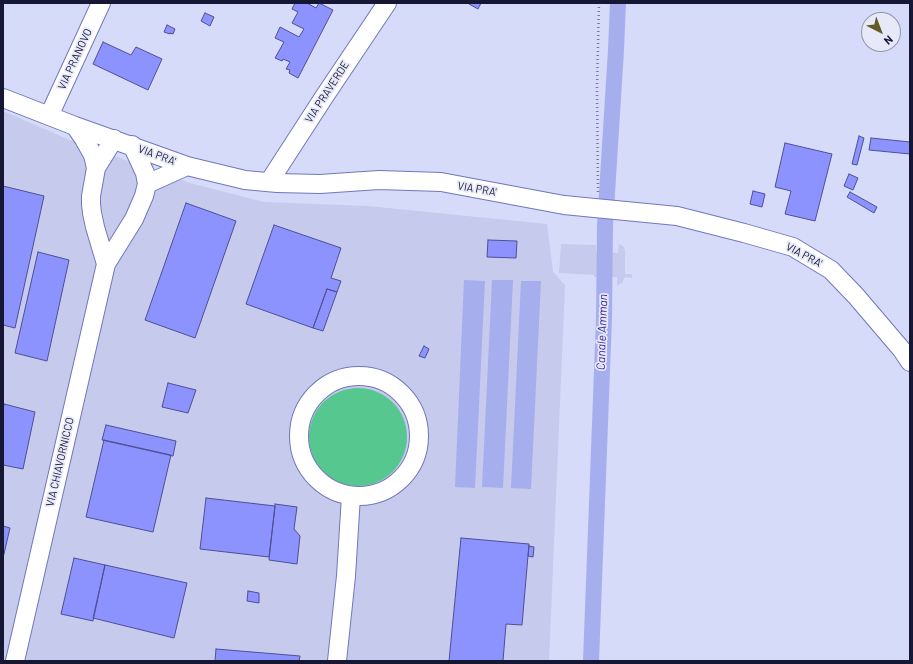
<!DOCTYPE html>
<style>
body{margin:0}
#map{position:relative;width:913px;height:664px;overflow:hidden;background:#d6dbfa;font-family:Barlow,sans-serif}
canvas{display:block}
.frame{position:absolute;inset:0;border:4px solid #161734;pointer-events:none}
.north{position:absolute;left:861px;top:12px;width:40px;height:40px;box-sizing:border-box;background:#e7e9f9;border:1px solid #9395aa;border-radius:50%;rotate:138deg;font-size:11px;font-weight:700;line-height:16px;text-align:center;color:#161734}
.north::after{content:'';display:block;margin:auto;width:14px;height:18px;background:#625925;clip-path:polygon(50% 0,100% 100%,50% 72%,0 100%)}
</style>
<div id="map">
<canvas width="913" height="664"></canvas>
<div class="frame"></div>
<div class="north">N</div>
</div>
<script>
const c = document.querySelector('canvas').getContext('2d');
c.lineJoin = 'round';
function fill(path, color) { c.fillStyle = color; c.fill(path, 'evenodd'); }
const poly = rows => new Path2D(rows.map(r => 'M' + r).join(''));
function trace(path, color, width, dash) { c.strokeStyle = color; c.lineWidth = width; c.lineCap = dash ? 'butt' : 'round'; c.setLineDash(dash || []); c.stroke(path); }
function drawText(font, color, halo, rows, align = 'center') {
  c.font = font + ' Barlow,sans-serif'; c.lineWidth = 3.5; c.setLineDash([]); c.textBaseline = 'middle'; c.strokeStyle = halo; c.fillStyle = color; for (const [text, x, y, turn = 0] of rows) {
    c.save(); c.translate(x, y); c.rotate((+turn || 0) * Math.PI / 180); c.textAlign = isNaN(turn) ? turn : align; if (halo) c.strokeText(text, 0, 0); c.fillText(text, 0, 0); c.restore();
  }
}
const built = poly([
 [3,111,72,141,190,183,264,202,368,206,547,224,553,272,565,285,549,661,3,661],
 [561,244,596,245,596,252,618,253,619,244,623,246,625,250,625,274,632,274,632,278,625,277,622,283,617,286,617,277,594,277,594,275,559,273]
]);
const green = poly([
 '309 437a49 49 0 1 1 98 0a49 49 0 1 1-98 0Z'
]);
const water = poly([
 [464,280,485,281,475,488,455,487],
 [492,280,513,280,503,488,482,487],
 [521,281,541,281,531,489,511,488]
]);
const canal = poly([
 [591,661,604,318,605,225,616,50,618,3]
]);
const building = poly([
 [295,3,307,3,316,8,319,3,333,10,298,78,289,73,290,70,286,69,290,62,283,59,282,61,275,58,284,42,275,38,280,27,299,37,304,29,292,23,298,12,292,9,295,3],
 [470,3,481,3,478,9,469,4,470,3],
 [205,13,214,17,210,26,201,21,205,13],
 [167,25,175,29,173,34,170,33,170,34,164,32,167,25],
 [103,42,131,55,136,47,162,59,148,90,93,64,103,42],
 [859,136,864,138,857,165,852,164,859,136],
 [871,138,910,142,910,154,869,150,871,138],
 [785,143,832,154,815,221,785,214,791,191,775,187,785,143],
 [849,174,858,178,853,190,844,186,849,174],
 [3,186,44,196,15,328,3,325,3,186],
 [753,191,765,194,762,207,750,204,753,191],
 [850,192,877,207,874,213,847,197,850,192],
 [186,203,236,221,195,338,145,320,186,203],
 [274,225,341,248,331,278,341,281,337,292,327,289,313,328,246,304,274,225],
 [488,240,517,241,516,258,487,257,488,240],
 [38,252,69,260,47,361,15,353,38,252],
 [327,289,337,292,323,331,313,328,327,289],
 [424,346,429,349,425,358,419,356,424,346],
 [168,383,196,390,188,413,162,407,168,383],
 [4,404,35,412,23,469,3,465,3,410,4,404],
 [106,425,176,441,173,456,102,440,106,425],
 [104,440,171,455,153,532,86,517,104,440],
 [206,498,275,506,269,557,200,549,206,498],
 [275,504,297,507,294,529,300,536,297,564,269,560,275,506,275,504],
 [3,526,10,528,3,558,3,526],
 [461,538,529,544,522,625,506,624,503,661,449,661,461,538],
 [529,546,534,547,533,557,528,556,529,546],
 [74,558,105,565,93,621,61,614,74,558],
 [105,565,187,583,174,638,93,618,105,565],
 [248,591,259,593,259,603,247,601,248,591],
 [216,649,300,656,299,661,215,661,216,649]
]);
const path = poly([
 [598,192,597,88,599,3]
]);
const minor = poly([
 [3,98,75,126,187,166,245,180,277,183,320,184,379,180,441,182,564,205,677,216,744,233,793,247,831,270,856,296,902,350,910,362],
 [49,116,101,3],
 [75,126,84,139,93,155,96,168],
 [269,182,324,97,387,3],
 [147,184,187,166],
 [106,264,95,227,92,213,91,204,91,196,96,168,114,139],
 '299 436a60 60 0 1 1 120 0a60 60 0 1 1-120 0Z',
 [15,661,106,264,134,219,144,196,147,184,145,173,132,145],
 [337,661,346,576,351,496]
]);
const streetNames = [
 ["VIA PRANOVO",75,59,-65],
 ["VIA PRAVERDE",327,92,-57],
 ["VIA PRA'",157,155,20],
 ["VIA PRA'",477,189,10],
 ["VIA PRA'",804,255,28],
 ["VIA CHIAVORNICCO",60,462,-77]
];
const waterNames = [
 ["Canale Amman",602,332,-88]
];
fill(built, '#c6caec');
fill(green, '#57c790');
fill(water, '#a7aeee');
trace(canal, '#a7aeee', 16);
fill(building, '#8d93fe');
trace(building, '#4d5093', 1);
trace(minor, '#7177bd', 20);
trace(path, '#757896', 2.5, [1, 3]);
trace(minor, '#fff', 18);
drawText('11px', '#161734', '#e7e9f9', streetNames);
drawText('italic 12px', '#321e99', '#e7e9f9', waterNames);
</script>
